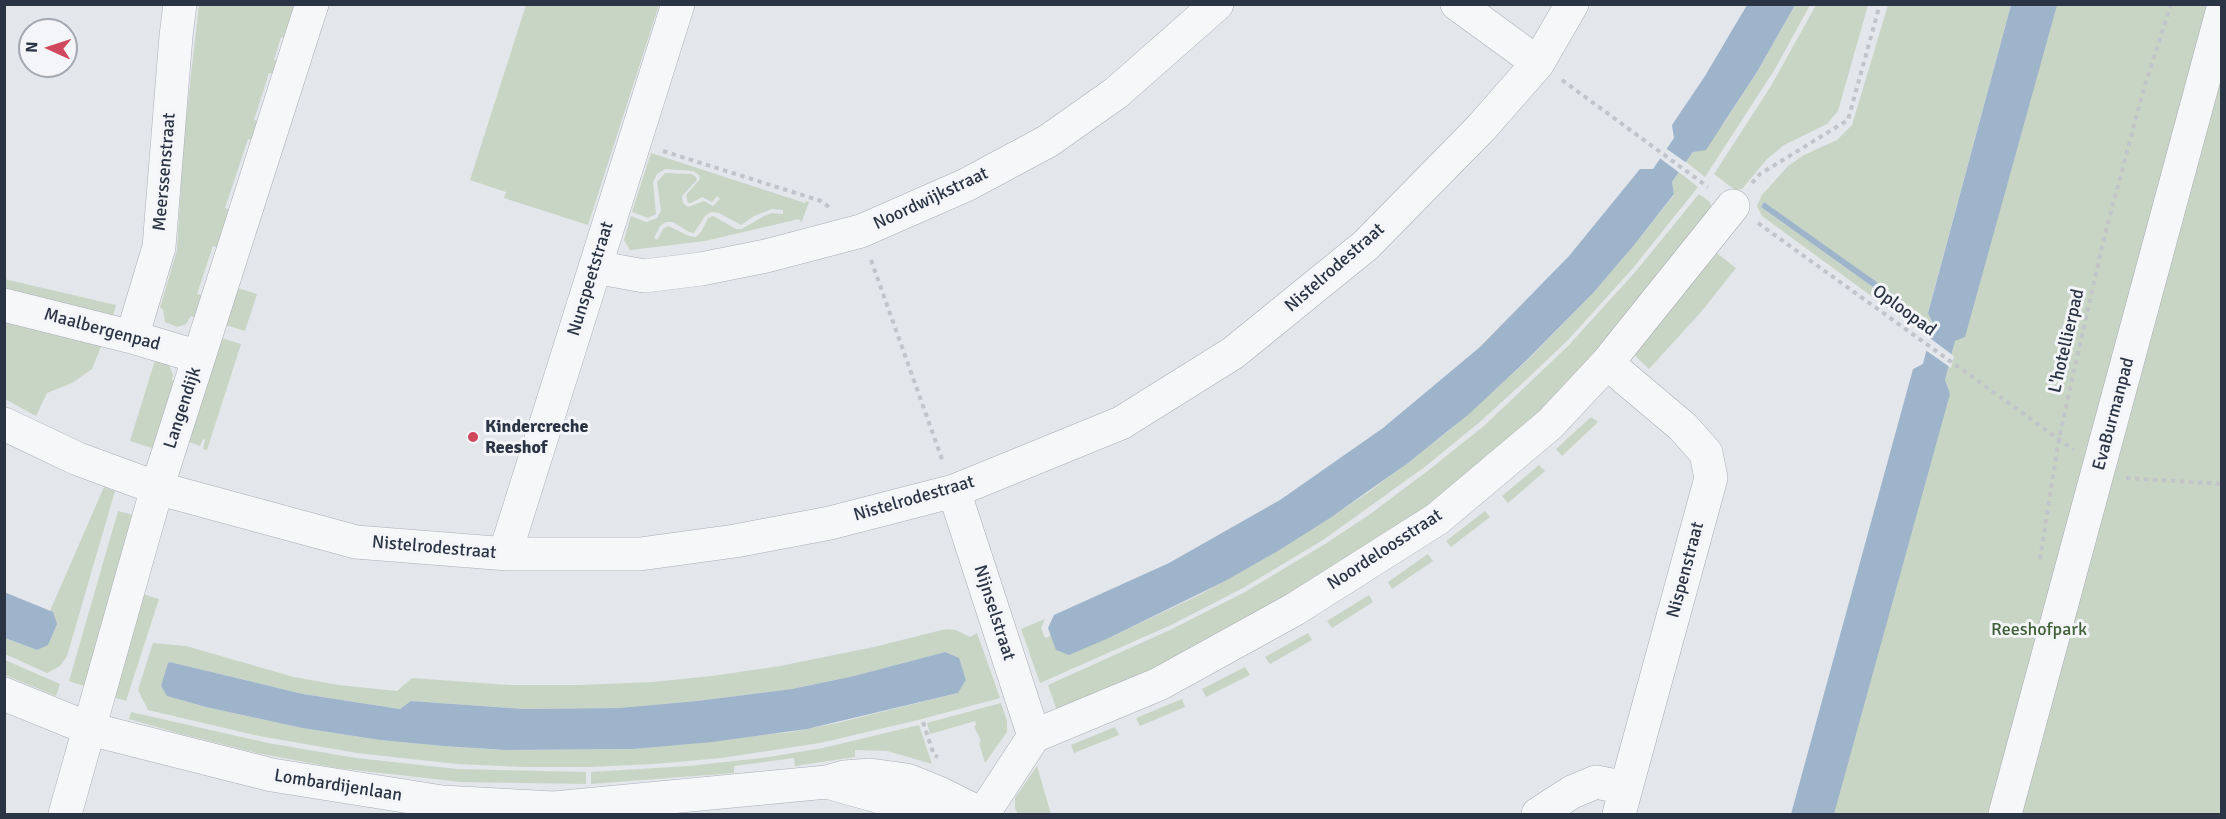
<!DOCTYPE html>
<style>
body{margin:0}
#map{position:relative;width:2226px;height:819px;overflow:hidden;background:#e3e6eb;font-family:Signika,sans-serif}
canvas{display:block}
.frame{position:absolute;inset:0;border:6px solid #2a3444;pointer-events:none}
.north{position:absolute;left:18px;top:18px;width:60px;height:60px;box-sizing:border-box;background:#f3f5f8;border:2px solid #a3a8b0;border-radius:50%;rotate:273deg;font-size:16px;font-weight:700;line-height:24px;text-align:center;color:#2a3444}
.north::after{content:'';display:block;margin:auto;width:21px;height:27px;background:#d0485d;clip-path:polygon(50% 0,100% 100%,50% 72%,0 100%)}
</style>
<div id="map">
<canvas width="2226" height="819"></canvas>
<div class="frame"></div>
<div class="north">N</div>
</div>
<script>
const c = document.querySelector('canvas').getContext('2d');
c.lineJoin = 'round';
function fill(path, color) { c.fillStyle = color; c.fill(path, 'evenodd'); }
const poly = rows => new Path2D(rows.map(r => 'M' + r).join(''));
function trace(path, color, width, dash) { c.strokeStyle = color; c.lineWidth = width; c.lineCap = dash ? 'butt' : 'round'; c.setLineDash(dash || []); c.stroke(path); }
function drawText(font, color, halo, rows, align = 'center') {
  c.font = font + ' Signika,sans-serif'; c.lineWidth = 6; c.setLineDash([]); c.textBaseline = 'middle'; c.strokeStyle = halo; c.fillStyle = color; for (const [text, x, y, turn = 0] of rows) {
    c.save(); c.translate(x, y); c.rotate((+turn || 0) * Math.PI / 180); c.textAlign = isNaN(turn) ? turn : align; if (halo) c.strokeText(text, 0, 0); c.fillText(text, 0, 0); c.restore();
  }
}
const green = poly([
 [199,5,295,5,291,40,281,37,274,60,284,63,273,74,269,73,254,120,264,124,258,142,248,139,225,208,235,212,223,249,213,246,197,294,208,297,200,320,191,316,186,324,177,327,165,322,163,309,160,308,177,250,184,137],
 [526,5,659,5,588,225,504,198,506,192,470,180],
 [1795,5,1810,5,1775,69,1705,177,1686,162,1694,151,1723,125,1757,72],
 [1816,5,1868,5,1838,111,1827,124,1784,145,1767,159,1742,189,1735,190,1714,174,1771,86],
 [1888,5,2011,5,1928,312,1933,324,1930,336,2024,5,2221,5,2221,814,1797,814,1930,339,1762,216,1757,206,1762,195,1788,166,1804,155,1837,140,1852,125],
 [1764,202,1901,300,1898,305,1761,207],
 [651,153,805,203,806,201,809,202,802,221,801,222,799,219,705,241,630,250,624,240,631,216,646,222,657,218,661,211,657,182,665,173,692,174,696,177,697,180,682,196,683,203,688,207,704,201,713,206,720,199,717,196,712,202,702,197,691,203,688,203,686,195,700,179,699,175,693,171,665,169,657,174,653,182,656,214,648,218,632,212],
 [772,209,783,210,783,214,772,213,764,216,742,229,736,229,713,216,708,218,701,232,696,237,689,236,668,226,663,229,657,240,654,238,660,226,666,222,673,222,689,232,694,233,705,216,711,212,719,213,741,225,754,216],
 [1679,172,1698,187,1633,268,1568,340,1528,378,1481,421,1426,466,1323,540,1243,588,1171,625,1040,683,1021,629,1045,619,1041,628,1045,638,1050,636,1050,631,1056,647,1111,637,1197,596,1278,551,1369,492,1445,434,1528,360,1594,292,1635,244,1674,195,1672,182],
 [1699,194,1710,202,1711,207,1720,214,1576,381,1440,500,1208,646,1057,711,1048,685,1172,629,1245,592,1325,544,1369,515,1430,469,1485,425,1569,345,1636,271],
 [1714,251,1736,268,1701,312,1649,369,1629,350],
 [4,279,116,305,112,321,5,293],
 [234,287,257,294,245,331,222,324],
 [4,313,102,344,92,369,72,383,47,393,36,416,5,399],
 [218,337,241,344,207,450,203,449,205,440,203,439,200,446,184,440],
 [156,357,169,365,173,375,172,380,180,382,158,450,130,441],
 [1591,417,1598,422,1562,456,1556,449],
 [1539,465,1545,471,1508,503,1502,496],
 [104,487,115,491,67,656,60,666,47,673,5,654,4,638,37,650,48,642,53,612,50,611],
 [118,511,133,515,84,686,69,681],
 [1485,511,1490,517,1451,547,1446,541],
 [1428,554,1433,561,1392,589,1388,582],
 [140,593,159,599,126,701,110,696],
 [1369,595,1373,602,1332,628,1327,621],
 [946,629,956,630,970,637,977,633,1000,698,918,720,820,743,721,758,654,764,590,767,523,767,457,764,357,753,259,736,148,710,138,690,153,643,186,646,294,677,338,685,397,691,412,678,509,685,579,685,652,682,712,676,780,666,874,647],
 [945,652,959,661,966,680,958,693,837,723,791,732,633,749,506,750,443,746,380,740,302,728,206,707,168,696,161,686,170,662,303,694,401,709,411,701,524,709,619,708,697,701,792,689,854,676],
 [1308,633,1312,640,1270,664,1265,657],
 [5,660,60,684,56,696,5,675],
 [1245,667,1250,675,1206,697,1202,689],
 [1182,699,1185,707,1140,726,1136,718],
 [1001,703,1007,721,1007,732,985,763,979,743,981,741,974,726,976,725,975,721,930,734,927,723],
 [131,712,268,743,356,758,457,769,586,772,586,784,461,782,337,768,257,753,181,734,129,719],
 [919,725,932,764,887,751,855,750,855,757,795,766,794,758,734,766,734,773,591,784,591,772,688,766,762,758,823,748],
 [1115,727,1119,735,1074,753,1071,745],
 [1037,766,1051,814,1018,814,1015,808,1015,798]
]);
const water = poly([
 [1747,5,1795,5,1757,72,1706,150,1693,152,1672,182,1674,194,1635,244,1594,292,1527,360,1469,414,1408,463,1330,518,1278,551,1225,581,1111,637,1069,655,1056,650,1048,628,1054,615,1169,563,1280,500,1383,428,1480,347,1569,256,1640,169,1653,169,1674,138,1672,125,1705,76],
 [2011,5,2057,5,1965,337,1955,341,1951,356,1945,380,1950,394,1834,814,1791,814,1913,369,1923,364,1933,324,1928,313],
 [1764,202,1902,300,1898,305,1761,207],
 [4,592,53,612,57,624,48,645,37,650,5,638],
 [945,652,959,658,965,677,966,680,958,693,807,729,712,742,633,749,506,750,443,746,380,740,302,728,206,707,167,696,161,686,168,663,170,662,303,694,400,709,411,701,524,709,619,708,697,701,792,689,854,676]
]);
const pier = poly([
 [1664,147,1688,164,1681,174,1657,156],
 [1927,336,1954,356,1951,368,1924,349]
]);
const path = poly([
 [1562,80,1708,187],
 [663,151,821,201,829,207],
 [1752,183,1760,174,1848,120,1880,4],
 [1758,223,2074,450],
 [871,260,943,462],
 [2126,478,2222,484],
 [2040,559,2059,438,2103,242,2144,88,2171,4],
 [923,722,934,755,938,757]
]);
const minor = poly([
 [1457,4,1538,63],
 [595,267,644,276,701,269,766,256,861,231,966,185,1048,141,1116,93,1217,4],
 [4,305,132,337,199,357],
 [132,337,159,247,176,36,180,4],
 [1607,363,1683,427,1706,453,1711,478,1619,814],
 [4,424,78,459,157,488,356,542,508,554,640,554,735,541,830,523,954,491,1121,423,1233,353,1366,245,1481,128,1538,63,1572,4],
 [954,491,1034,736],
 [508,554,509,541,678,4],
 [4,694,90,729,272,775,442,802,554,808,827,782],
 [65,814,157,488,312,4],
 [930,814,902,803,827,782,845,777,870,775,907,780,939,793,981,814],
 [983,814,1034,736,1159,684,1295,609,1437,519,1550,424,1607,363,1733,206],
 [1538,814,1572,792,1596,782,1626,788],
 [2005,814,2222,12]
]);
const markers = [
 [473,437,6,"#d0485d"]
];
const streetNames = [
 ["Meerssenstraat",165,172,-85],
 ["Noordwijkstraat",931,199,-25],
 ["Nistelrodestraat",1335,268,-41],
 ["Nunspeetstraat",591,279,-73],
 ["Oploopad",1904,311,36],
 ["Maalbergenpad",102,330,15],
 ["L'hotellierpad",2067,341,-77],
 ["Langendijk",183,408,-72],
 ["EvaBurmanpad",2114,414,-75],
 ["Nistelrodestraat",914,499,-16],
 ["Nistelrodestraat",434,548,5],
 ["Noordeloosstraat",1385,550,-33],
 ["Nispenstraat",1686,570,-75],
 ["Nijnselstraat",994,613,72],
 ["Lombardijenlaan",338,786,9]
];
const poiNames = [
 ["Kindercreche",485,427],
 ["Reeshof",485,448]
];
const parkNames = [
 ["Reeshofpark",2039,630]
];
fill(green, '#c8d5c4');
fill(water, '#9eb4cb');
fill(pier, '#e3e6eb');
trace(minor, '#a8adb6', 34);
trace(path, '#c1c4ca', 4, [4.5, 4.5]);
trace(minor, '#f6f7f9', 33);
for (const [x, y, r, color] of markers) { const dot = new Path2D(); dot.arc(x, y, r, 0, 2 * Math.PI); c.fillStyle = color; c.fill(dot); trace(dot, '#f3f5f8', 2); }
drawText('18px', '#2a3444', '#f3f5f8', streetNames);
drawText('bold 18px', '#2a3444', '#f3f5f8', poiNames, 'left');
drawText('18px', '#3f6037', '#f3f5f8', parkNames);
</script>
